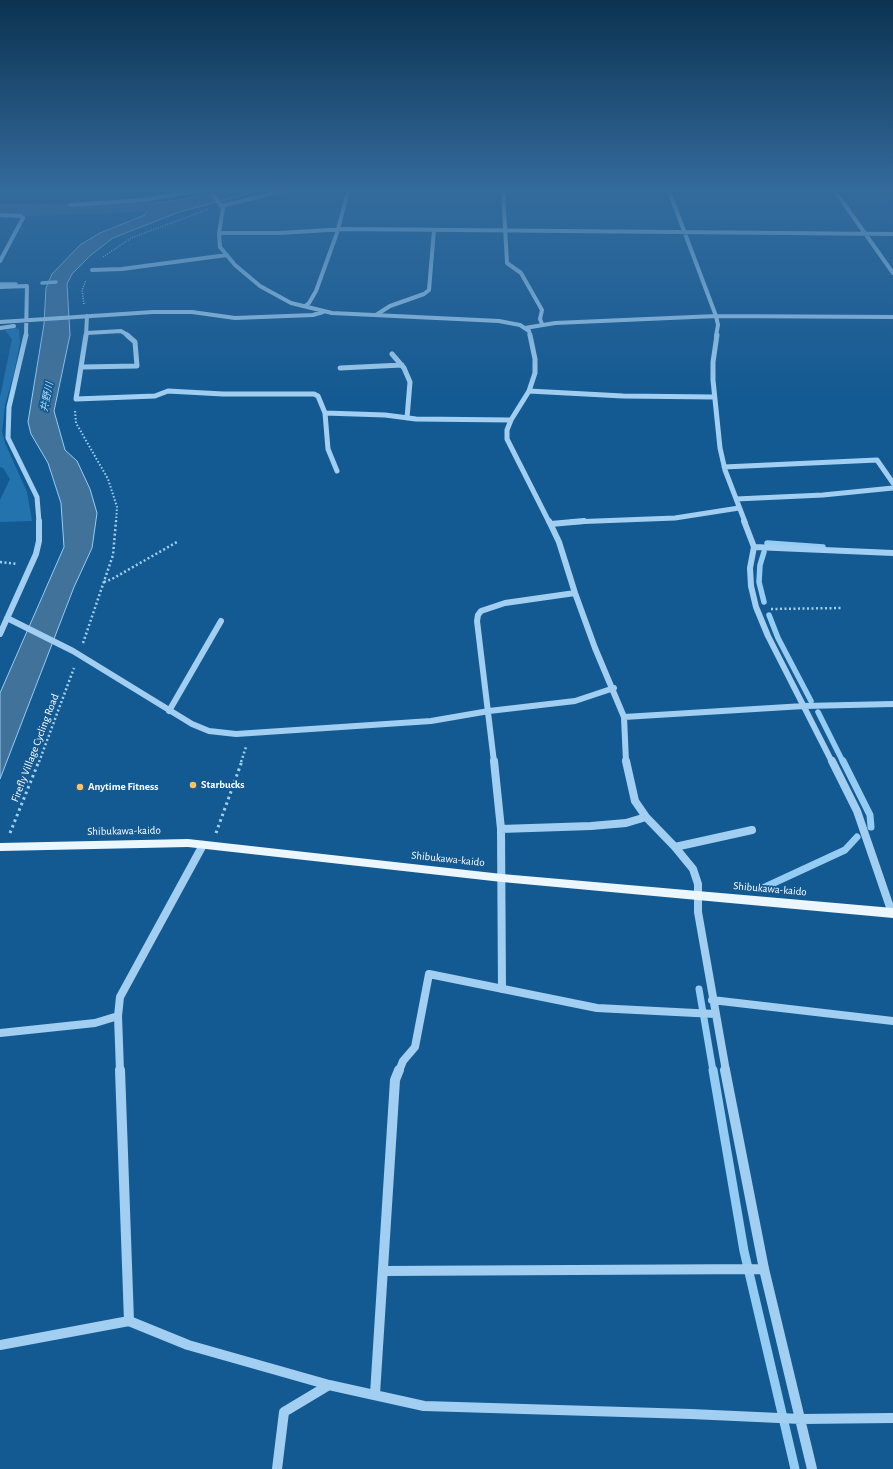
<!DOCTYPE html>
<meta charset="utf-8">
<style>
body{margin:0}
canvas{display:block;background:#145a92}
</style>
<canvas width="893" height="1469"></canvas>
<script>
const c = document.querySelector('canvas').getContext('2d');
c.lineJoin = 'round';
function fill(path, color) { c.fillStyle = color; c.fill(path, 'evenodd'); }
const poly = rows => new Path2D(rows.map(r => 'M' + r).join(''));
function trace(path, color, width, dash) { c.strokeStyle = color; c.lineWidth = width; c.lineCap = dash ? 'butt' : 'round'; c.setLineDash(dash || []); c.stroke(path); }
function drawText(font, color, halo, rows, align = 'center') {
  c.font = font + ' "Alegreya Sans","Noto Sans JP",sans-serif'; c.lineWidth = 3.5; c.setLineDash([]); c.textBaseline = 'middle'; c.strokeStyle = halo; c.fillStyle = color; for (const [text, x, y, turn = 0] of rows) {
    c.save(); c.translate(x, y); c.rotate((+turn || 0) * Math.PI / 180); c.textAlign = isNaN(turn) ? turn : align; if (halo) c.strokeText(text, 0, 0); c.fillText(text, 0, 0); c.restore();
  }
}
const green = poly([
 [14,328,19,329,20,342,14,373,5,405,2,431,5,443,27,492,32,521,0,522,0,500,10,479,3,468,0,467,0,397,12,339,5,330]
]);
const water = poly([
 [221,191,259,191,179,212,113,238,91,255,72,274,67,284,70,335,54,411,65,450,77,461,90,489,97,513,92,548,74,587,0,779,0,693,64,547,61,503,48,463,31,434,28,422,44,324,46,288,52,274,80,245,100,233,145,215,146,212,145,210,140,208,95,209,173,201,221,191]
]);
const streamFar3 = poly([
 [42,283,56,282],
 [0,284,16,284]
]);
const streamFar2 = poly([
 [767,543,823,547],
 [764,552,760,565,759,582,764,602],
 [769,615,778,638,811,701],
 [818,712,843,762]
]);
const streamFar1 = poly([
 [843,761,870,815,871,827],
 [765,887,845,850,857,837],
 [699,989,713,1071]
]);
const stream = poly([
 [713,1070,744,1251,795,1469]
]);
const river = poly([
 [147,201,153,202,156,206,153,210,95,215,0,216,0,204,95,203,147,201]
]);
const pathFar3 = poly([
 [103,257,131,238,209,209],
 [84,304,82,290,86,280]
]);
const pathFar2 = poly([
 [75,411,76,423,108,479,117,507,116,522]
]);
const pathFar1 = poly([
 [0,562,17,564],
 [104,582,112,579,177,542],
 [771,609,843,608],
 [83,643,113,555,116,521],
 [39,762,74,668],
 [241,762,246,747]
]);
const path = poly([
 [10,833,39,761],
 [216,833,242,761]
]);
const minorFar4 = poly([
 [210,191,223,208,219,233,220,247,235,265,260,286,291,303,332,313,499,321,520,325,529,331,530,336],
 [503,191,507,263,521,273,542,310,540,319,542,324],
 [669,191,716,316,718,325,716,336],
 [835,191,893,273],
 [70,205,143,200,197,191],
 [221,206,283,191],
 [0,215,21,216,23,218,0,261],
 [219,233,279,233,346,229,893,234],
 [92,270,122,269,227,255],
 [0,287,27,286,26,336],
 [305,306,309,303,316,291,337,233,348,191],
 [376,315,390,306,424,294,429,290,434,230],
 [0,322,153,312,192,312,235,318,313,315,323,312],
 [0,328,14,326],
 [525,328,555,323,716,316,893,317],
 [87,333,121,331,129,336],
 [86,336,87,316]
]);
const minorFar3 = poly([
 [26,335,9,407,8,438,37,497,39,522],
 [86,335,76,399,155,396,168,391,223,394,314,394,318,396,325,413,385,415,416,419,511,420],
 [530,335,535,359,535,373,529,391,511,420,507,430,507,439,549,522],
 [717,335,713,362,713,380,720,448,725,470,745,522],
 [392,354,404,368,410,382,407,418],
 [82,367,137,366,135,342,127,335],
 [340,368,402,365],
 [529,391,623,396,714,397],
 [325,413,328,449,337,471],
 [724,467,877,460,893,483],
 [736,499,823,495,893,488],
 [571,522,675,518,739,508]
]);
const minorFar2 = poly([
 [549,521,559,542,575,593,595,648,624,717,626,762],
 [744,521,754,547,750,568,751,586,756,607,768,636,832,762],
 [551,524,584,521],
 [754,547,893,553],
 [7,618,73,651,192,724,209,731,236,734,431,721,489,711,575,701,614,688],
 [0,634,36,554,39,541,39,521],
 [169,711,221,621],
 [624,717,804,706,893,704],
 [494,762,477,621,478,615,481,611,505,603,575,593]
]);
const minorFar1 = poly([
 [494,761,501,829,502,989],
 [626,761,635,801,646,817,675,847,693,869,698,884,698,912,726,1071],
 [832,761,857,811,892,913],
 [501,829,591,826,626,823,646,817],
 [675,847,752,830],
 [712,1000,893,1021],
 [0,1033,95,1023,118,1016],
 [120,1071,118,1016,120,997,203,845],
 [399,1071,403,1061,415,1047,429,974,597,1008,715,1014]
]);
const minor = poly([
 [120,1070,129,1321],
 [725,1070,764,1269,812,1469],
 [383,1271,764,1269],
 [0,1345,129,1321,188,1345,329,1385,424,1406,691,1414,801,1419,893,1418],
 [375,1394,395,1080,399,1070],
 [277,1469,284,1412,329,1385]
]);
const major = poly([
 [188,839,502,874,893,908,893,918,502,882,188,847,0,851,0,843,188,839]
]);
const markers = [
 [193,785,4,"#ffbf62"],
 [80,787,4,"#ffbf62"]
];
const farWaternames = [
 ["井野川",47,397,-79]
];
const streetNames = [
 ["Firefly Village Cycling Road",35,748,-69],
 ["Shibukawa-kaido",124,831,-1],
 ["Shibukawa-kaido",448,859,6],
 ["Shibukawa-kaido",770,889,5]
];
const poiNames = [
 ["Starbucks",201,785],
 ["Anytime Fitness",88,787]
];
fill(green, '#2373af');
fill(water, '#41729a');
trace(water, '#94ccf4', 1);
trace(streamFar3, '#94ccf4', 3.5);
trace(streamFar2, '#94ccf4', 5.5);
trace(streamFar1, '#94ccf4', 7);
trace(stream, '#94ccf4', 9);
fill(river, '#41729a');
trace(pathFar3, '#a2cff1', 1.5, [1, 1.5]);
trace(pathFar2, '#a2cff1', 2, [1.5, 2]);
trace(pathFar1, '#a2cff1', 2.5, [2, 2.5]);
trace(path, '#a2cff1', 3, [2.5, 3.5]);
trace(minorFar4, '#a2cff1', 4);
trace(minorFar3, '#a2cff1', 5);
trace(minorFar2, '#a2cff1', 6);
trace(minorFar1, '#a2cff1', 8);
trace(minor, '#a2cff1', 10);
fill(major, '#ecf6ff');
const sky = c.createLinearGradient(0, 0, 0, 397);
sky.addColorStop(0, '#0b3250');
sky.addColorStop(0.48, '#346b9d');
sky.addColorStop(1, '#346b9d00');
c.fillStyle = sky;
c.fillRect(0, 0, 893, 397);
for (const [x, y, r, color] of markers) { const dot = new Path2D(); dot.arc(x, y, r, 0, 2 * Math.PI); c.fillStyle = color; c.fill(dot); trace(dot, '#145a92', 1.5); }
drawText('italic 10px', '#aed9f8', '#145a92', farWaternames);
drawText('11px', '#fff', '#145a92', streetNames);
drawText('bold 11px', '#fff', '#145a92', poiNames, 'left');
</script>
